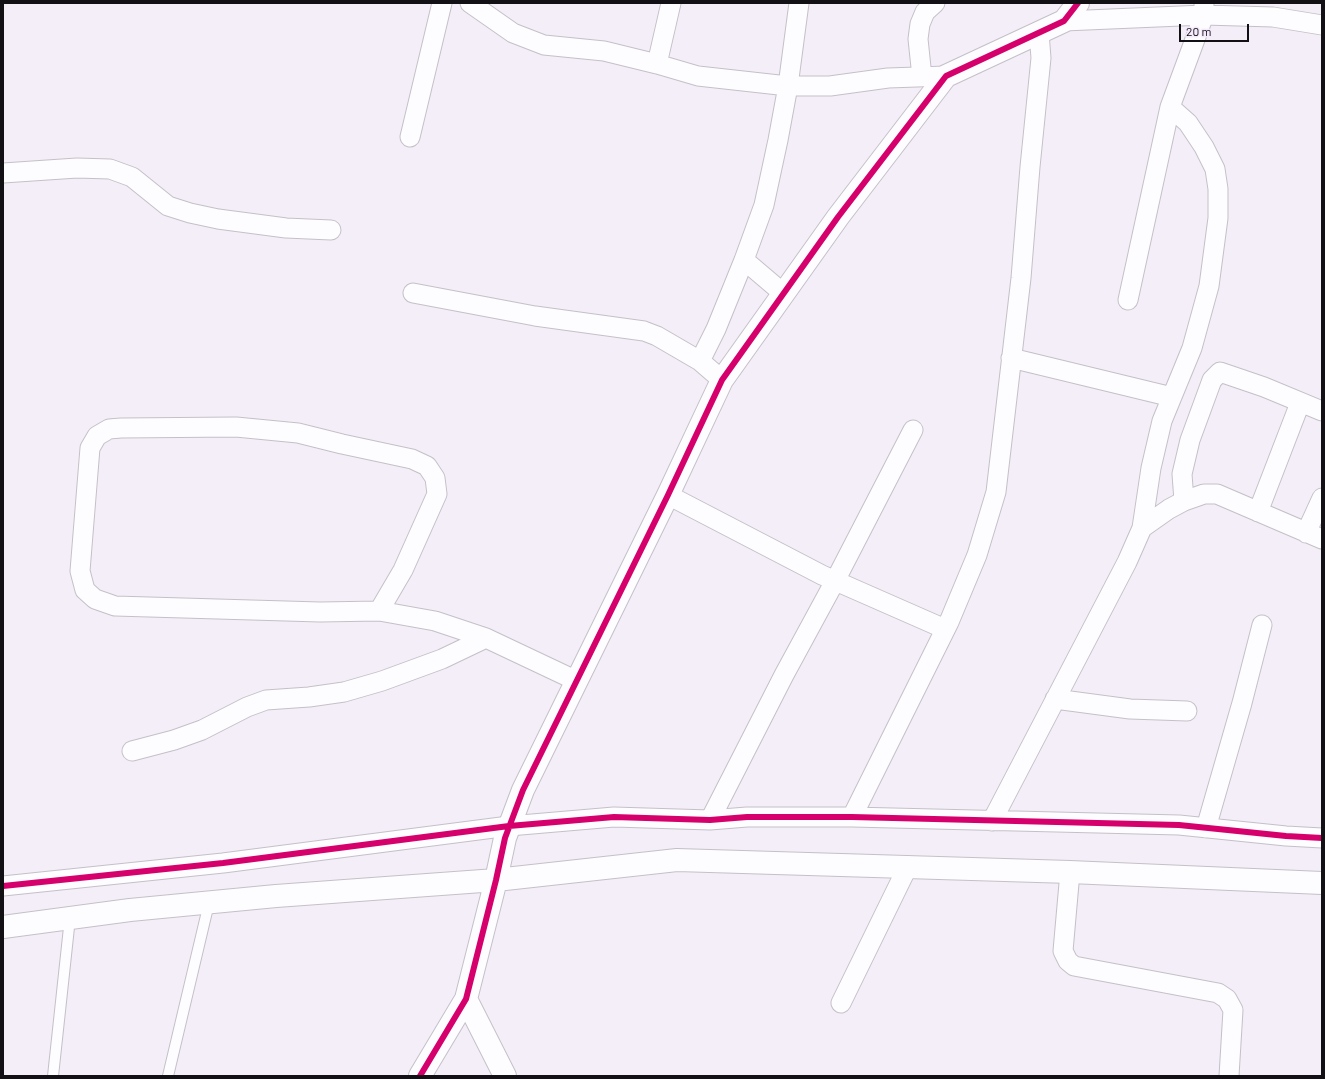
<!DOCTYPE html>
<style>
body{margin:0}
#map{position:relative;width:1325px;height:1079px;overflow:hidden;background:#f4eef8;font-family:Barlow,sans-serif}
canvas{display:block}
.frame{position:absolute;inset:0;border:4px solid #120f15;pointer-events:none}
.scale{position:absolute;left:1179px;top:24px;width:70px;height:18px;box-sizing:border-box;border:2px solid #120f15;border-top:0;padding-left:5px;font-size:12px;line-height:14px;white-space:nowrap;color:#120f15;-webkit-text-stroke:3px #f5eafc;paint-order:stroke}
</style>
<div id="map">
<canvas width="1325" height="1079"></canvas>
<div class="frame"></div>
<div class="scale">20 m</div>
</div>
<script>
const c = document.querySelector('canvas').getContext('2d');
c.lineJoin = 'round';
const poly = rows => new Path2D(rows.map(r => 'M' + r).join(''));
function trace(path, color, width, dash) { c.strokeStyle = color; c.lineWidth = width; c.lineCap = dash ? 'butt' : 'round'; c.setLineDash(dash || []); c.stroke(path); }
const service = poly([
 [53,1076,70,918],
 [168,1076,209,903]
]);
const minor = poly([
 [470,3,513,33,544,45,604,51,657,64,698,76,788,86,830,86,888,78,946,76],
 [1064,21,1204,15,1273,17,1322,25],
 [657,64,671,3],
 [922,77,918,39,920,24,925,12,935,3],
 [410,137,442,3],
 [3,173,77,168,110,169,132,177,168,206,190,213,218,219,286,228,331,230],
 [744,260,784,294],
 [413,293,535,316,644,331,657,336,700,361],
 [1128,300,1170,107],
 [1011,358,1172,397],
 [722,380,700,361,716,329,744,260,764,205,778,140,788,86,799,3],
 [668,495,822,575,945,629],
 [1184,501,1182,474,1190,440,1212,380,1220,372,1264,387,1322,411],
 [1258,512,1300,403],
 [1142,528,1169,509,1184,501,1204,494,1217,494,1322,539],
 [1306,533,1322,498],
 [379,611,403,570,437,494,435,478,427,466,412,459,342,444,298,433,236,427,121,428,109,429,97,436,90,448,80,571,85,590,95,599,115,606,320,612,379,611,435,621,486,638,577,681],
 [1055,699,1130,709,1187,711],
 [132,751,174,740,202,730,247,707,266,700,309,697,344,692,382,681,442,659,486,638],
 [852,817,949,622,977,555,996,492,1021,278,1030,167,1041,58,1039,33],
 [710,820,784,675,835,581,913,430],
 [992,821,1127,562,1142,528,1151,468,1162,421,1192,348,1209,286,1218,218,1218,189,1215,169,1204,147,1188,123,1170,107,1204,15,1204,3],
 [1206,828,1242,703,1262,625],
 [1070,872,1063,951,1068,961,1074,966,1218,993,1227,999,1233,1010,1229,1076],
 [3,886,223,863,509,826,614,817,710,820,747,817,852,817,1179,825,1286,836,1322,838],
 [841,1003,908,866]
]);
const tertiary = poly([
 [3,927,130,910,276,896,496,880,677,860,1070,872,1322,883],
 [466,999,505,1076],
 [420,1076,466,999,496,880,505,838,523,790,668,495,722,380,838,217,946,76,1064,21,1078,3]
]);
const cycleway = poly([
 [3,886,223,863,509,826,614,817,710,820,747,817,852,817,1179,825,1286,836,1322,838],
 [420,1076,466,999,496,880,505,838,523,790,668,495,722,380,838,217,946,76,1064,21,1078,3]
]);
trace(service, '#c5c0c8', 12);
trace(minor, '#c5c0c8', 21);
trace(tertiary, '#c5c0c8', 24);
trace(service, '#fdfcfe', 10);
trace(minor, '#fdfcfe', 19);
trace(tertiary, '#fdfcfe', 22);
trace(cycleway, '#d6006c', 6);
</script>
